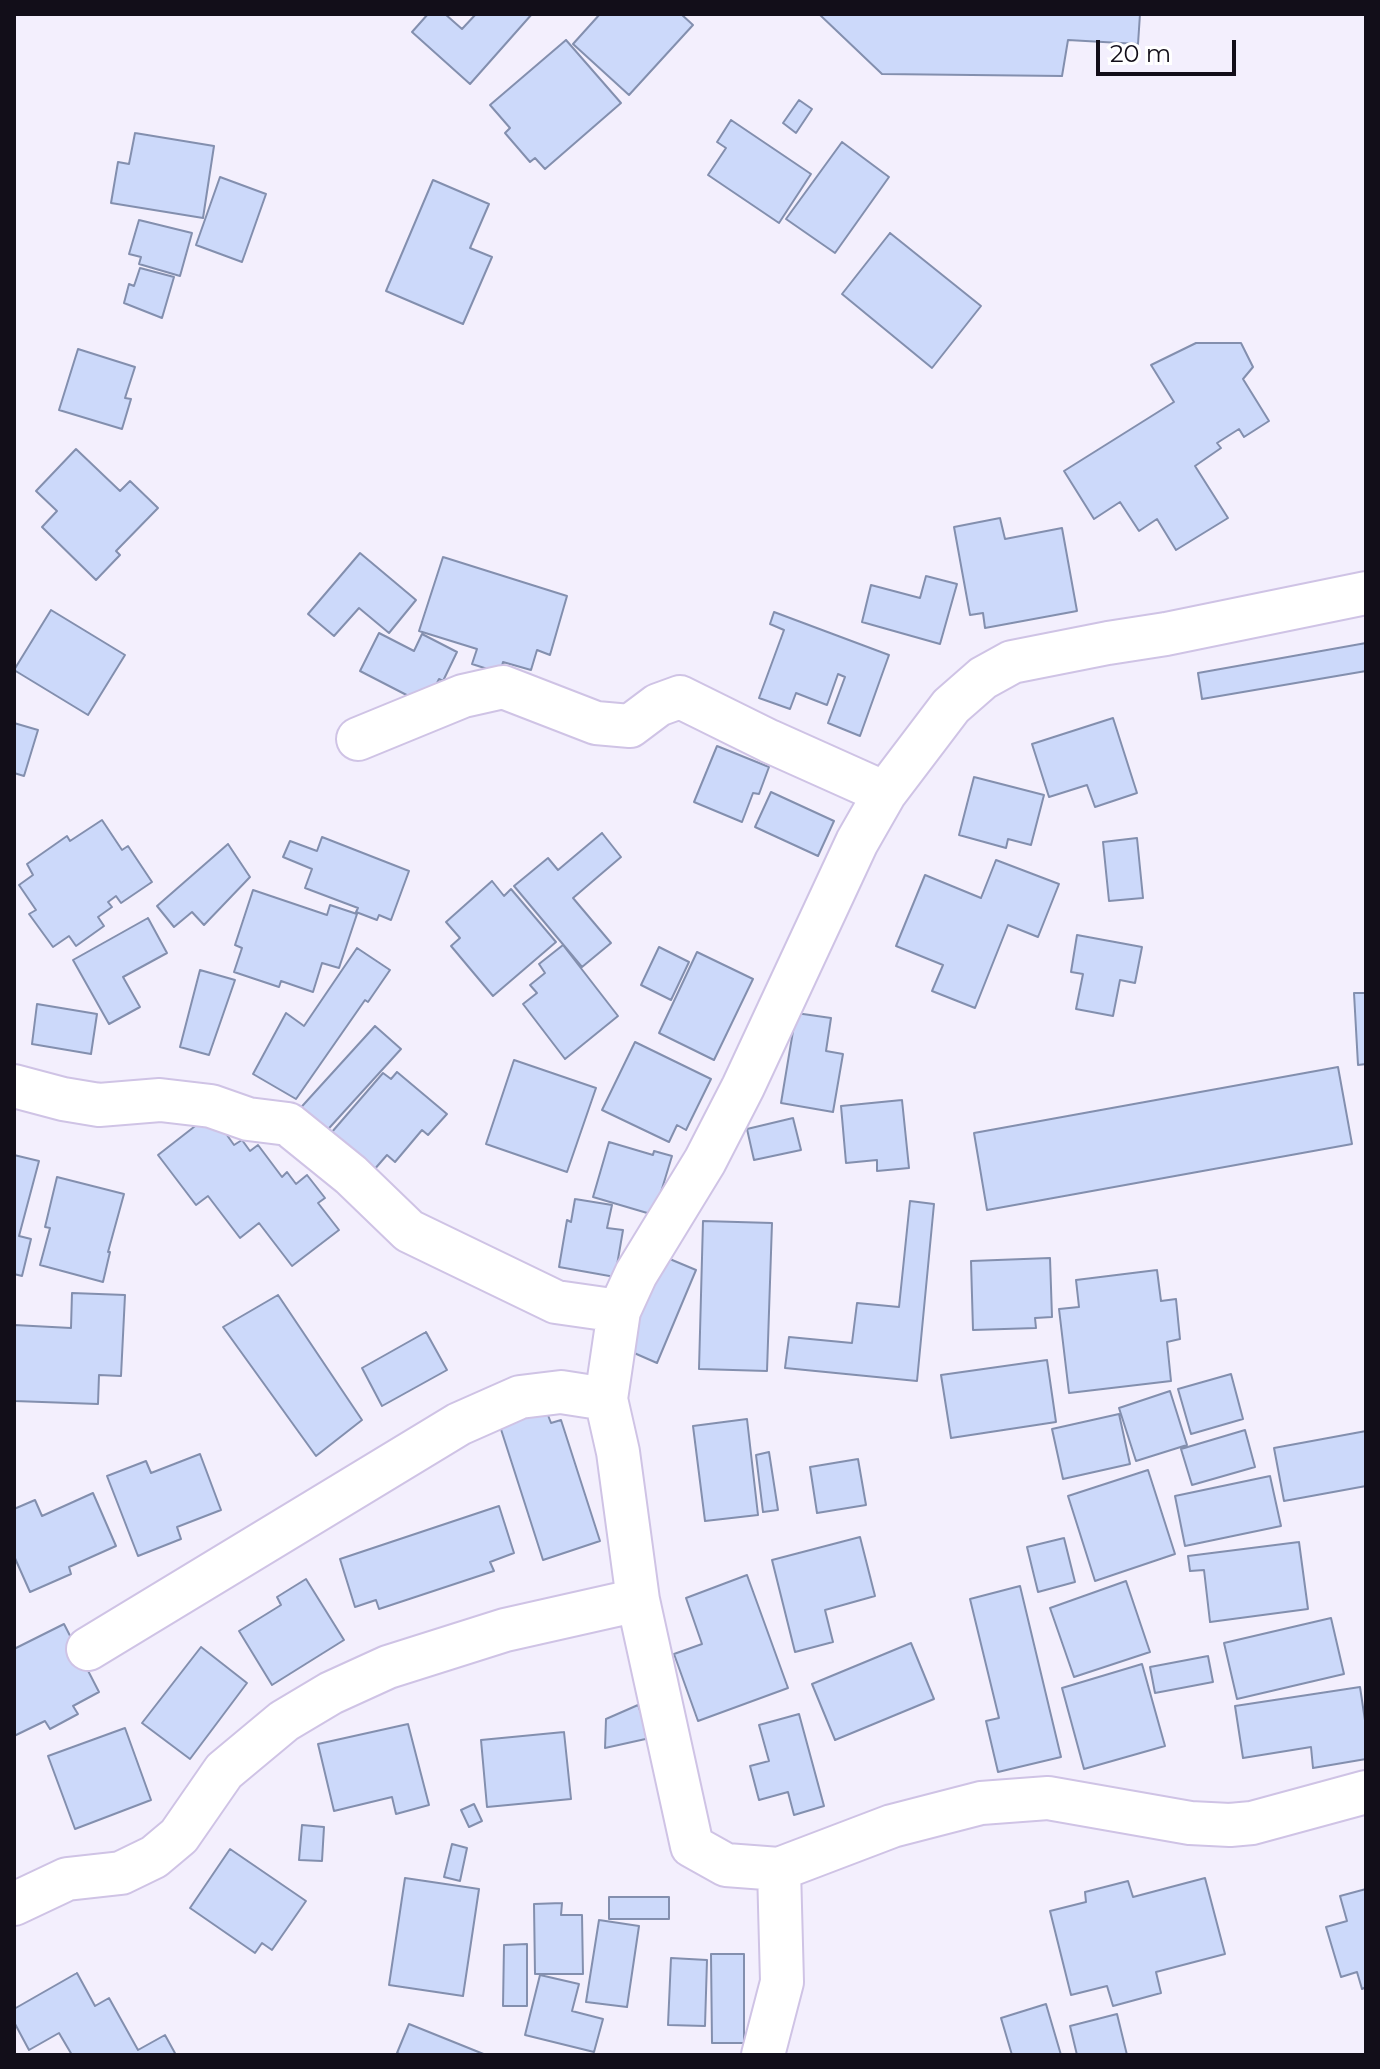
<!DOCTYPE html>
<style>
body{margin:0}
#map{position:relative;width:1380px;height:2069px;overflow:hidden;background:#f3effd;font-family:Montserrat,sans-serif}
canvas{display:block}
.frame{position:absolute;inset:0;border:16px solid #120e19;pointer-events:none}
.scale{position:absolute;left:1096px;top:40px;width:140px;height:36px;box-sizing:border-box;border:4px solid #120e19;border-top:0;padding-left:10px;font-size:24px;line-height:28px;white-space:nowrap;color:#120e19;-webkit-text-stroke:6px #fff;paint-order:stroke}
</style>
<div id="map">
<canvas width="1380" height="2069"></canvas>
<div class="frame"></div>
<div class="scale">20 m</div>
</div>
<script>
const c = document.querySelector('canvas').getContext('2d');
c.lineJoin = 'round';
function fill(path, color) { c.fillStyle = color; c.fill(path, 'evenodd'); }
const poly = rows => new Path2D(rows.map(r => 'M' + r).join(''));
function trace(path, color, width, dash) { c.strokeStyle = color; c.lineWidth = width; c.lineCap = dash ? 'butt' : 'round'; c.setLineDash(dash || []); c.stroke(path); }
const building = poly([
 [428,14,445,14,462,29,476,14,532,14,470,84,412,32,428,14],
 [600,14,681,14,693,25,629,95,573,44,600,14],
 [819,14,1140,14,1138,44,1068,40,1062,76,882,74,819,14],
 [566,40,621,103,545,169,535,158,530,162,505,133,510,128,490,105,566,40],
 [799,100,812,109,796,133,783,123,799,100],
 [731,120,811,174,779,223,708,175,726,148,717,142,731,120],
 [135,133,214,146,203,218,111,203,118,162,129,164,135,133],
 [842,142,889,177,835,253,786,219,842,142],
 [220,177,266,194,242,262,196,245,220,177],
 [433,180,489,204,470,248,492,257,463,324,386,291,433,180],
 [139,220,192,233,180,276,139,264,141,257,129,254,139,220],
 [890,233,981,306,932,368,842,294,890,233],
 [140,268,174,277,162,318,124,303,129,284,134,286,140,268],
 [1196,343,1241,343,1253,367,1243,379,1269,421,1244,437,1239,429,1217,443,1221,448,1195,466,1228,518,1176,550,1157,519,1139,531,1120,502,1094,519,1064,471,1174,402,1151,365,1196,343],
 [78,349,135,367,125,398,131,399,122,429,59,410,78,349],
 [76,449,120,491,130,481,158,508,116,551,120,555,96,580,42,527,57,511,36,491,76,449],
 [1000,518,1005,539,1062,528,1077,611,985,628,983,613,970,615,954,527,1000,518],
 [360,553,416,600,389,633,359,608,334,636,308,614,360,553],
 [443,557,567,596,550,655,537,650,531,670,503,662,500,673,472,664,477,649,419,631,443,557],
 [926,576,957,584,940,644,862,622,871,585,920,598,926,576],
 [51,610,125,655,88,715,14,670,51,610],
 [774,612,889,655,860,736,828,723,845,677,838,674,827,705,796,693,790,709,759,698,784,630,770,624,774,612],
 [379,633,414,651,422,634,457,652,443,681,439,679,426,705,360,671,379,633],
 [1366,643,1366,671,1202,699,1198,673,1366,643],
 [1113,718,1137,793,1095,807,1087,785,1049,797,1032,744,1113,718],
 [14,723,38,730,24,776,14,773,14,723],
 [717,746,769,767,759,794,753,793,742,822,694,802,717,746],
 [974,777,1044,795,1031,845,1008,839,1006,848,959,835,974,777],
 [771,792,834,821,818,856,755,827,771,792],
 [102,820,122,850,128,846,152,882,121,903,116,896,108,902,112,907,98,917,104,926,76,946,69,936,53,947,29,914,36,910,19,885,33,875,27,864,67,836,70,841,102,820],
 [602,833,621,857,573,898,611,943,582,967,514,886,548,858,558,870,602,833],
 [322,837,409,871,391,920,379,915,377,920,356,912,358,908,305,888,312,869,283,857,290,841,317,851,322,837],
 [1137,838,1143,898,1109,901,1103,842,1137,838],
 [228,844,250,877,204,925,192,912,174,927,157,906,228,844],
 [996,860,1059,884,1038,937,1008,925,975,1008,932,991,943,965,896,946,925,875,981,898,996,860],
 [492,881,504,896,511,889,556,942,493,996,451,946,460,938,446,922,492,881],
 [253,890,327,915,330,905,357,914,339,968,322,963,313,992,281,981,279,987,234,972,242,948,235,945,253,890],
 [148,918,167,953,123,977,140,1007,109,1024,73,960,148,918],
 [1077,935,1142,947,1135,983,1120,980,1113,1016,1076,1009,1083,974,1071,972,1077,935],
 [563,945,618,1016,565,1059,523,1004,537,993,530,985,545,973,539,964,563,945],
 [659,947,689,962,671,1000,641,985,659,947],
 [357,948,390,970,368,1002,365,1000,296,1099,253,1074,286,1013,304,1026,357,948],
 [697,952,753,979,714,1060,659,1033,697,952],
 [200,970,235,980,209,1055,180,1047,200,970],
 [1354,993,1366,993,1366,1064,1358,1065,1354,993],
 [37,1004,97,1014,91,1054,32,1044,37,1004],
 [796,1013,831,1018,826,1051,843,1054,833,1112,781,1103,796,1013],
 [375,1026,401,1049,321,1137,295,1114,375,1026],
 [635,1042,711,1079,686,1130,677,1125,669,1142,602,1110,635,1042],
 [514,1060,596,1088,567,1172,486,1144,514,1060],
 [1338,1067,1352,1144,987,1210,974,1133,1338,1067],
 [397,1072,447,1114,428,1135,422,1130,395,1162,387,1155,373,1171,325,1140,383,1073,391,1079,397,1072],
 [902,1100,909,1168,877,1171,877,1160,846,1163,841,1106,902,1100],
 [217,1109,222,1128,234,1145,242,1140,250,1151,258,1145,282,1177,287,1172,296,1184,307,1175,325,1198,318,1203,339,1230,292,1266,259,1223,240,1238,208,1196,196,1205,158,1155,217,1109],
 [793,1118,801,1150,754,1160,747,1129,793,1118],
 [609,1142,653,1155,654,1151,672,1156,654,1215,593,1197,609,1142],
 [14,1155,39,1161,19,1236,31,1239,22,1276,14,1274,14,1155],
 [57,1177,124,1194,108,1252,110,1252,103,1282,40,1265,50,1228,45,1227,57,1177],
 [575,1199,612,1205,607,1228,623,1230,615,1277,559,1267,567,1220,571,1222,575,1199],
 [910,1201,934,1204,917,1381,785,1368,789,1337,852,1343,857,1303,899,1307,910,1201],
 [703,1221,772,1223,767,1371,699,1369,703,1221],
 [665,1257,696,1270,657,1363,625,1349,665,1257],
 [1050,1258,1052,1317,1035,1318,1036,1328,973,1330,971,1261,1050,1258],
 [1157,1270,1161,1301,1176,1299,1180,1339,1167,1342,1171,1381,1069,1393,1059,1309,1079,1307,1076,1280,1157,1270],
 [72,1293,125,1295,121,1376,99,1375,98,1404,14,1401,14,1325,71,1328,72,1293],
 [278,1295,362,1420,316,1456,223,1327,278,1295],
 [426,1332,447,1370,382,1406,362,1368,426,1332],
 [1047,1360,1056,1422,951,1438,941,1375,1047,1360],
 [1231,1374,1243,1419,1191,1434,1178,1389,1231,1374],
 [1170,1391,1187,1445,1136,1461,1119,1408,1170,1391],
 [544,1405,551,1423,561,1420,600,1541,543,1560,498,1420,544,1405],
 [1119,1414,1130,1464,1063,1479,1052,1429,1119,1414],
 [747,1419,758,1515,705,1521,693,1426,747,1419],
 [1245,1430,1255,1467,1192,1485,1181,1449,1245,1430],
 [1366,1431,1366,1486,1284,1501,1274,1448,1366,1431],
 [769,1452,778,1510,763,1512,756,1455,769,1452],
 [200,1454,221,1510,177,1527,181,1539,138,1556,107,1476,146,1461,151,1473,200,1454],
 [858,1459,866,1505,817,1513,810,1467,858,1459],
 [1148,1470,1175,1554,1095,1581,1068,1496,1148,1470],
 [1270,1476,1281,1526,1185,1546,1175,1496,1270,1476],
 [93,1493,116,1546,69,1567,71,1574,30,1592,14,1556,14,1509,35,1500,42,1516,93,1493],
 [499,1506,514,1553,490,1562,494,1571,379,1609,376,1600,355,1607,340,1559,499,1506],
 [860,1537,875,1596,825,1610,833,1642,795,1652,772,1560,860,1537],
 [1064,1538,1075,1582,1038,1592,1027,1547,1064,1538],
 [1299,1542,1308,1609,1210,1622,1204,1570,1190,1571,1188,1556,1299,1542],
 [747,1575,788,1688,698,1721,674,1654,702,1644,686,1598,747,1575],
 [306,1579,344,1640,272,1685,239,1631,281,1605,277,1597,306,1579],
 [1126,1581,1150,1652,1074,1677,1050,1608,1126,1581],
 [1020,1586,1061,1757,998,1772,986,1721,999,1718,970,1599,1020,1586],
 [1331,1618,1344,1674,1237,1699,1224,1643,1331,1618],
 [64,1624,99,1692,73,1706,78,1714,50,1729,45,1721,14,1736,14,1649,64,1624],
 [911,1643,934,1699,835,1740,812,1684,911,1643],
 [201,1647,247,1683,190,1759,142,1723,201,1647],
 [1208,1656,1213,1682,1155,1693,1150,1667,1208,1656],
 [1142,1664,1165,1746,1084,1769,1062,1688,1142,1664],
 [1360,1687,1366,1727,1366,1759,1313,1768,1311,1747,1243,1758,1235,1706,1360,1687],
 [638,1705,650,1738,605,1748,606,1719,638,1705],
 [799,1714,824,1806,794,1815,788,1792,759,1800,750,1766,769,1761,759,1725,799,1714],
 [408,1724,429,1805,396,1814,392,1797,334,1811,318,1744,408,1724],
 [125,1728,151,1800,75,1829,48,1756,125,1728],
 [564,1732,571,1799,487,1807,481,1740,564,1732],
 [474,1804,482,1821,469,1827,461,1810,474,1804],
 [302,1825,324,1827,322,1861,299,1860,302,1825],
 [452,1844,467,1848,460,1881,444,1877,452,1844],
 [230,1849,306,1901,272,1950,262,1943,255,1953,190,1908,230,1849],
 [405,1878,479,1889,463,1996,389,1985,405,1878],
 [1205,1878,1225,1954,1156,1972,1161,1993,1113,2006,1107,1986,1071,1995,1050,1911,1086,1902,1085,1892,1128,1881,1133,1897,1205,1878],
 [1366,1889,1366,1987,1362,1989,1357,1972,1341,1977,1326,1927,1347,1921,1340,1896,1366,1889],
 [609,1897,669,1897,669,1919,609,1919,609,1897],
 [562,1903,561,1915,582,1915,583,1974,535,1974,534,1904,562,1903],
 [599,1920,639,1926,627,2007,586,2002,599,1920],
 [527,1944,527,2006,503,2006,504,1945,527,1944],
 [711,1954,744,1954,744,2043,712,2043,711,1954],
 [671,1958,707,1960,705,2026,668,2025,671,1958],
 [77,1973,95,2006,109,1998,138,2050,165,2035,176,2055,72,2055,59,2033,29,2050,14,2022,14,2009,77,1973],
 [540,1975,579,1984,572,2011,603,2019,594,2052,525,2035,540,1975],
 [1046,2004,1061,2055,1012,2055,1001,2018,1046,2004],
 [1117,2014,1127,2055,1077,2055,1070,2026,1117,2014],
 [409,2024,486,2055,402,2055,397,2053,409,2024]
]);
const street = poly([
 [1366,593,1166,634,1108,643,1012,662,983,678,951,706,885,793,857,842,743,1087,705,1161,636,1274,619,1311,606,1399,618,1452,638,1600,692,1846,726,1865,779,1869,892,1826,981,1803,1048,1798,1190,1823,1230,1825,1252,1823,1366,1792],
 [358,739,463,696,503,687,596,723,630,726,658,705,680,697,769,741,885,793],
 [14,1086,63,1099,99,1105,160,1100,211,1106,248,1119,288,1124,351,1175,409,1231,556,1302,619,1311],
 [88,1649,459,1424,520,1397,561,1392,606,1399],
 [14,1904,67,1879,121,1873,154,1857,179,1836,224,1771,284,1721,331,1693,388,1667,505,1630,638,1600],
 [763,2055,782,1982,779,1869]
]);
fill(building, '#ccd9fa');
trace(building, '#838fae', 2);
trace(street, '#cfc3e5', 46);
trace(street, '#fff', 42);
</script>
